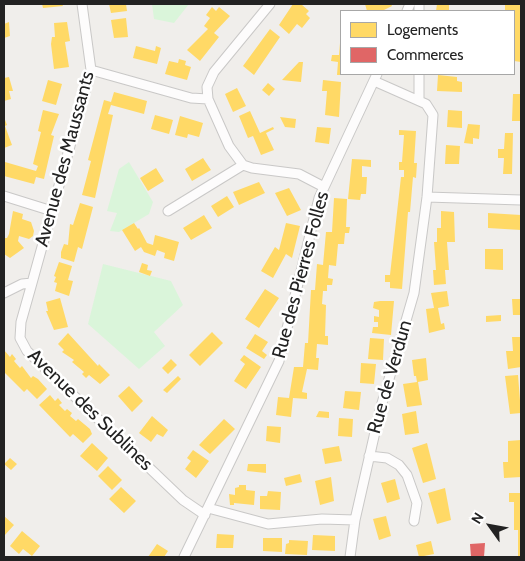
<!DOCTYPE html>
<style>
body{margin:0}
#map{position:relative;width:525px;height:561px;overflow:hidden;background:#f0eeeb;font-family:Cabin,sans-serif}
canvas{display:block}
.frame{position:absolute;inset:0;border:5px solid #222;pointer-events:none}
.legend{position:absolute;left:340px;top:10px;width:175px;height:65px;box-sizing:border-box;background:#fff;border:1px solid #a7a7a7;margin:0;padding:6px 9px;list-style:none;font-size:15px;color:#222}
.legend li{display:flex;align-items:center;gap:10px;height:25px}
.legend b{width:25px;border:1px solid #a7a7a7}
.north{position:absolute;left:465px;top:501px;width:50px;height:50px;-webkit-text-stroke:4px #fff;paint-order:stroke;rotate:302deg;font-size:14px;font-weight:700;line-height:20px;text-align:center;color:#222}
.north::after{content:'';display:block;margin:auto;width:18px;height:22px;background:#222;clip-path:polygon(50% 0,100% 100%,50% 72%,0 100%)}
</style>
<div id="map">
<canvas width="525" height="561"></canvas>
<div class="frame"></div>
<ul class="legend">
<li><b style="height:14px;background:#ffd966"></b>Logements</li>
<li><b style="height:14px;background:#e06666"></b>Commerces</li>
</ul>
<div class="north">N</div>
</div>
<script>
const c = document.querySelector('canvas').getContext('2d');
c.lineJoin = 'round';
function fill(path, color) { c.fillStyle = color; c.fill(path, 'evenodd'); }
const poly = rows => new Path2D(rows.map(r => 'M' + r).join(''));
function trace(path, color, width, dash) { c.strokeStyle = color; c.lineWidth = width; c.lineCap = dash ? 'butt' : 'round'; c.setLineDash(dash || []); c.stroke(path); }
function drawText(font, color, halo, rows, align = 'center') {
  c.font = font + ' Cabin,sans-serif'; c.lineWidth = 5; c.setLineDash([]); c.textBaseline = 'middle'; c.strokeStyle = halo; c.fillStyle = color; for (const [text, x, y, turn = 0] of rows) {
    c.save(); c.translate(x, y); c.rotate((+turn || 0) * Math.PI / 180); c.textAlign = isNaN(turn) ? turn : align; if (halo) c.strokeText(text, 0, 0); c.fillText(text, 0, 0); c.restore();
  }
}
const park = poly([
 [152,4,189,4,174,23,154,19],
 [129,162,153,202,149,214,119,232,110,231,117,213,107,211,119,169],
 [103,264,171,281,183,305,154,332,165,346,139,369,88,324]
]);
const homes = poly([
 [42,4,62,4,63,6,43,8],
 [109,4,126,4,127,11,111,13],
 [293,4,301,4,309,11,306,14,310,18,302,28,297,24,289,34,279,25],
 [365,4,391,4,392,6,382,11,367,11],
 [437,4,449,4,449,11,436,11],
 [505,4,521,4,521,62,514,61,514,11,505,11],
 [212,7,216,11,219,7,230,16,214,33,219,37,200,61,187,50,208,29,204,26,210,18,206,15],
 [126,18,128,37,114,38,111,20],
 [9,22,10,36,4,38,4,24],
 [67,22,70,41,65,42,69,67,54,69,51,44,52,37,55,37,54,23],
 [270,29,280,37,254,75,243,66],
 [340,43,341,43,341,75,337,75,338,62,331,61,332,55,339,55],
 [136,46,155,51,156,46,161,48,157,64,133,58],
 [179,59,186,61,185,65,191,67,187,80,165,74,169,61,178,63],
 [299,62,303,62,301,82,282,80],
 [438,75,457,77,457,81,462,82,462,92,437,91],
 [9,77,13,91,9,91,11,99,4,101,4,78],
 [48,80,62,84,56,105,42,101],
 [323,80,341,82,339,117,325,115,327,91,322,91],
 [268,83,275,89,269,96,262,90],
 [237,88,246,106,233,112,225,94],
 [114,92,147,101,144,114,111,105,108,114,113,115,95,198,82,195,91,161,88,160,104,100,111,102],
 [513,94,521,94,521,121,512,121],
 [43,110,59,114,51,135,54,136,44,179,36,177,34,184,4,176,5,162,36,171,38,166,33,164,41,132,38,131],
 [448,110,462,111,462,128,447,127],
 [250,111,260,133,273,127,274,129,266,133,274,150,261,155,253,136,248,138,239,116],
 [155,115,173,120,169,134,151,129],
 [180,116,203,123,199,137,188,134,187,138,175,135],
 [4,117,7,125,5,126,12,145,4,148],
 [280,117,296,119,295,128,285,127],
 [468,124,480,125,479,139,473,138,473,144,464,143],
 [317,127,331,128,329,144,315,142],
 [399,130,416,131,414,163,417,163,416,178,413,177,410,212,408,212,402,289,390,288,390,282,385,282,385,275,390,275,401,177,404,177,404,170,399,170,399,162,402,162,404,135,399,135],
 [505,133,513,133,512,174,503,174,504,158,498,158,498,149,504,149],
 [446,145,460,146,459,164,445,164],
 [203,158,211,170,192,181,185,169],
 [352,159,371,160,371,167,362,166,362,177,367,177,366,194,361,194,360,200,348,199],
 [156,168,164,181,148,191,140,178],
 [259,182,265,193,239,205,233,192],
 [289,188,301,210,287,216,275,193],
 [227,196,234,207,218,217,211,206],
 [334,198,347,199,346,227,350,227,349,233,345,233,344,244,338,244,336,266,329,265,328,278,333,279,332,285,327,285,327,291,323,291,322,304,326,305,325,336,328,336,328,345,317,344,316,358,319,358,318,370,307,369,302,392,307,393,307,399,293,398,291,417,276,415,278,397,289,398,294,367,303,367,305,343,308,343,311,290,315,290,317,264,323,265,326,232,332,232],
 [80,203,93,207,82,249,78,247,74,262,61,258,61,252,64,244,68,245,70,224,73,225],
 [13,211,23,214,22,219,31,222,34,231,33,236,29,239,19,236,18,241,24,248,10,258,4,254,4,238,7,238,9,234],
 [441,211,454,212,455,242,447,242,449,270,445,270,446,284,434,285,433,270,436,270,434,242,437,242,437,228,441,228],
 [488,213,521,215,521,230,488,228],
 [204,215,212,228,191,240,183,228],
 [134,223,138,229,139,228,147,243,153,245,155,235,179,242,174,261,164,258,165,253,157,250,155,256,144,252,141,247,135,251,122,230],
 [286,223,300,226,292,258,286,254,273,278,261,271,275,247,279,250],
 [485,249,503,249,503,270,485,269],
 [59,262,72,266,68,280,73,281,69,296,55,291,57,283,54,282,56,277,54,276],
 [142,263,148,265,147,270,152,271,150,276,139,272],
 [265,289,279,298,259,328,245,319],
 [447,291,449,306,438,308,441,324,444,323,445,329,429,333,426,309,434,308,431,293],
 [60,298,68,327,54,330,46,311,48,311,46,302],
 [512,299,521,299,521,315,513,315],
 [380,301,394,301,391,335,372,333,373,327,378,327,378,322,374,322,374,316,379,317,379,310,373,308,374,302],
 [501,315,501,321,486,322,486,316],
 [212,332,223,343,200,366,189,355],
 [68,333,98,366,99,364,110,375,100,384,89,375,86,378,82,374,84,372,72,362,74,360,62,352,64,350,58,344],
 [255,334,268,342,262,351,267,355,264,359,246,348],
 [512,337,521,337,521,367,508,369,506,351,513,351],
 [370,338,384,339,383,360,368,359],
 [4,350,10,357,12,354,16,359,14,361,20,368,22,366,31,378,33,376,38,379,47,389,37,399,27,389,24,392,4,372],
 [244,355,261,367,246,389,234,381,245,364,240,360],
 [426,358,428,380,418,382,422,405,407,407,403,384,417,382,416,376,414,376,412,360],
 [171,359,177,365,168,374,162,368],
 [361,363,376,364,374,384,360,383],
 [518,375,521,413,510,414,505,376],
 [178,376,181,379,167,393,163,390],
 [129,386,143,401,132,412,118,396],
 [345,391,361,392,359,410,343,408],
 [50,395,55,401,58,398,62,403,59,405,65,411,67,409,72,413,70,416,76,421,78,419,90,429,92,434,83,443,73,434,70,437,39,405],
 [319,411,329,412,329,418,316,417],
 [416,411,419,433,405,435,402,414],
 [152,416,168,430,163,437,157,434,151,442,139,433],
 [339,418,353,419,352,437,338,436],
 [224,419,235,429,210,454,199,445],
 [267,426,281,427,280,443,266,441],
 [521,440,521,477,504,478,503,462,508,462,508,441],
 [92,443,108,458,97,471,80,456],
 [427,443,436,479,423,483,412,448],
 [339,446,342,461,325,464,322,449],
 [193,450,209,461,196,478,185,469,191,461,187,458],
 [10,458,17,464,11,470,4,464],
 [248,464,266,464,266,473,247,471],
 [108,466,122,480,112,490,98,476],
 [300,474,302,482,286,486,284,478],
 [331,477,334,501,320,505,315,481],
 [395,479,400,499,387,503,381,483],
 [239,485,246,485,246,490,255,491,254,505,234,503,234,505,230,505,229,494,235,495,235,488,239,487],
 [121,487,136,501,124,513,109,499],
 [445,488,451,520,437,524,428,493],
 [268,491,281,492,280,510,260,509,260,496,267,496],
 [509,493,521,493,521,556,518,556,518,530,514,530,514,502,509,502],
 [4,516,14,525,4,536],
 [386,516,391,536,379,540,373,519],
 [22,531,40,546,32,556,23,549,19,554,10,546],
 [217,534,234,535,233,548,216,548],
 [313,535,335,536,335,551,312,550],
 [263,538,282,538,282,552,263,551],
 [289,540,308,541,307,555,285,554,286,544,289,543],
 [431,541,434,554,419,557,416,545],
 [157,544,168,551,164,557,148,557]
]);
const shops = poly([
 [485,543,484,557,471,557,470,544]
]);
const street = poly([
 [419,4,419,11],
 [407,11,410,4],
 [91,70,191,98,208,99,229,146,243,165,252,168,299,174,324,187],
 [419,74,419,100],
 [208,99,207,87,214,72,270,4],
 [4,196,52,211],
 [427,197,521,200],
 [168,211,243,165],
 [32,283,21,322,20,338,27,351,183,500,205,515],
 [4,293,22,284,32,283,91,70,82,4],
 [369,456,387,458,399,465,407,475,417,503,414,521],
 [208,508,268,524,322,519,355,520],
 [184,557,279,361,319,198,377,74],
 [350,557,355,520,380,410,414,293,427,197,433,115,426,104,374,81]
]);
const streetNames = [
 ["Avenue des Maussants",65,159,-75],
 ["Rue des Pierres Folles",301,275,-75],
 ["Rue de Verdun",390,377,-74],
 ["Avenue des Sublines",90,410,44]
];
fill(park, '#daf5da');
fill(homes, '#ffd966');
fill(shops, '#e06666');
trace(street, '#c9c8c7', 11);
trace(street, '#fdfcfc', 9);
drawText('19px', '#222', '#fff', streetNames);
</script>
